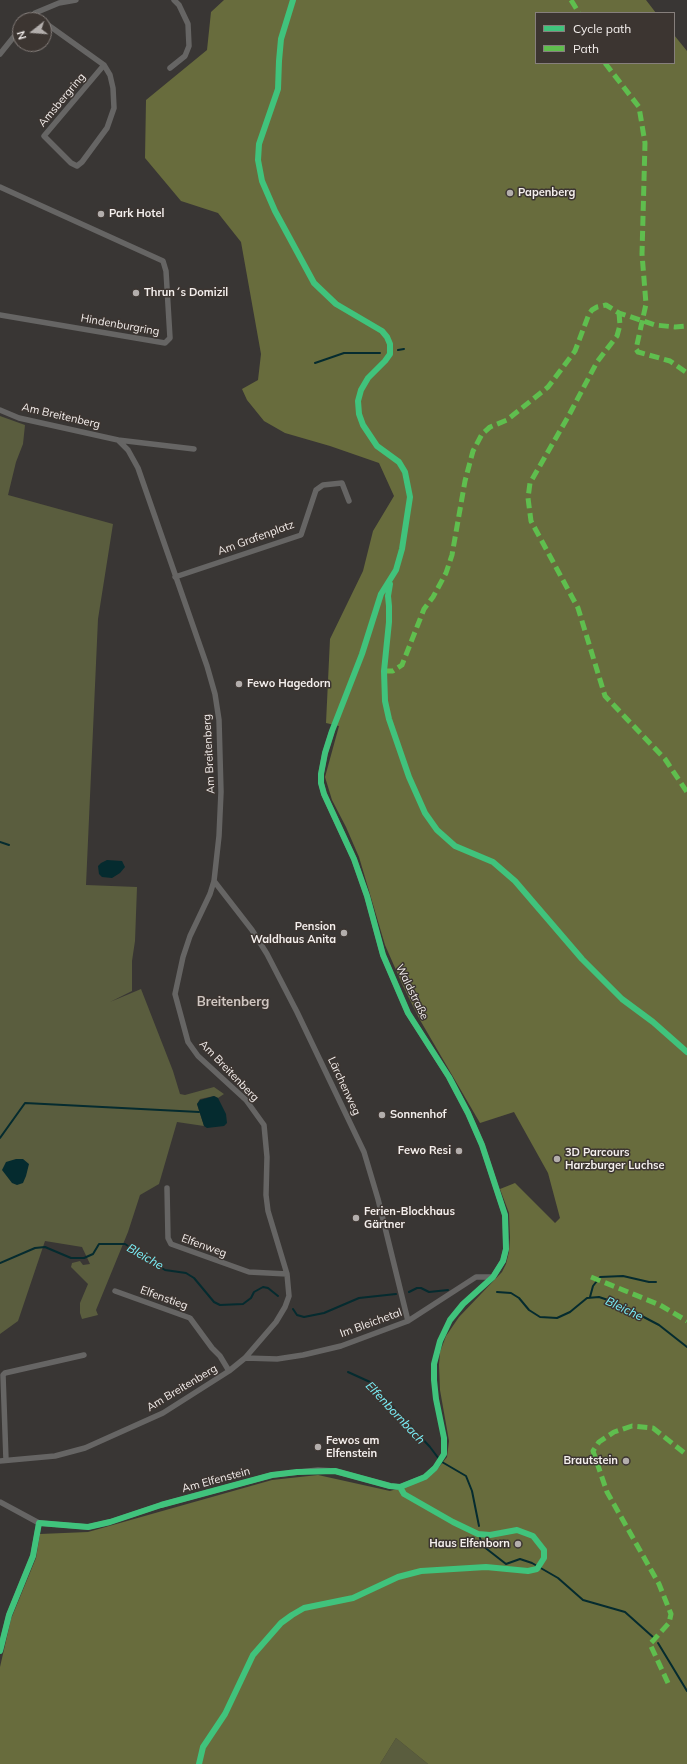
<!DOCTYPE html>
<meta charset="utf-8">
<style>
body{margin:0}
#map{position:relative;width:687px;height:1764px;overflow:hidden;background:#393634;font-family:Mulish,sans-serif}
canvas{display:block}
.legend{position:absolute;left:535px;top:12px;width:140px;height:52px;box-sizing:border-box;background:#3c3531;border:1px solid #867f7c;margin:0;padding:5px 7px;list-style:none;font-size:12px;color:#f4efed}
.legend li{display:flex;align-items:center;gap:8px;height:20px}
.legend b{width:20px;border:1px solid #867f7c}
.north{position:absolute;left:12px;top:12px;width:40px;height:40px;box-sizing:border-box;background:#3c3531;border:1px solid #867f7c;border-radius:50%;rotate:253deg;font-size:11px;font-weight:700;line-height:16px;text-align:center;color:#f4efed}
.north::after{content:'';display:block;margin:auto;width:14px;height:18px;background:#b3aeac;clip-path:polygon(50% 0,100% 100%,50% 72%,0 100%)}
</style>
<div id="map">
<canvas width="687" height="1764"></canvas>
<ul class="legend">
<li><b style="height:5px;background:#40c37c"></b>Cycle path</li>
<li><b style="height:5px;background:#5fbe4e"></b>Path</li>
</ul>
<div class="north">N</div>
</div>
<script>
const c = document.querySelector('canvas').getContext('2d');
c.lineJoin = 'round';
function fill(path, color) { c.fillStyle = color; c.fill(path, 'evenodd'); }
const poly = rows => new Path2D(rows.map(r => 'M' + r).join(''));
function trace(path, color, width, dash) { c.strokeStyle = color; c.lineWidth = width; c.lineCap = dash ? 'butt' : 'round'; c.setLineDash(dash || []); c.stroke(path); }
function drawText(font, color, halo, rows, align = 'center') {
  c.font = font + ' Mulish,sans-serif'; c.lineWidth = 3; c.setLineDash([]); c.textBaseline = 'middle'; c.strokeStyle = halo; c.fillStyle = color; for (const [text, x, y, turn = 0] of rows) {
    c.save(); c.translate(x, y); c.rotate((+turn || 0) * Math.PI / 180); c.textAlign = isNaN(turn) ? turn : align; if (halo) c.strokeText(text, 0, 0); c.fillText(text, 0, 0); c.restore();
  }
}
const green = poly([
 [0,416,25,425,23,444,16,462,8,495,113,524,98,619,86,885,137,887,135,941,132,961,132,991,110,1002,141,989,173,1071,180,1094,185,1095,214,1087,224,1094,218,1098,214,1096,200,1099,197,1104,204,1126,177,1122,159,1184,140,1195,128,1232,96,1310,98,1315,82,1319,80,1313,80,1303,88,1284,71,1267,72,1263,80,1261,83,1265,90,1264,82,1247,45,1241,18,1321,0,1334],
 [396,1738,428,1764,380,1764]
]);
const forest = poly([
 [224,0,646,0,656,13,536,13,536,63,674,63,674,35,687,51,687,1764,428,1764,396,1738,380,1764,0,1764,0,1667,11,1619,36,1558,40,1534,88,1532,272,1480,318,1475,390,1491,425,1480,436,1471,447,1457,449,1441,440,1390,439,1365,440,1352,446,1336,459,1317,502,1272,506,1264,509,1252,510,1238,509,1213,500,1189,515,1183,555,1223,560,1218,548,1173,514,1112,480,1123,420,1020,403,986,385,945,359,857,346,827,332,800,325,777,339,726,326,723,330,639,363,571,373,531,394,496,379,463,330,446,285,433,264,421,247,400,242,389,258,380,261,354,241,242,218,213,181,201,145,158,146,100,207,50,211,12]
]);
const water = poly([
 [107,860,122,861,125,867,120,873,112,878,102,877,99,874,98,866,101,863],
 [214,1096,218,1098,226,1114,227,1123,224,1126,207,1128,204,1126,197,1104,200,1100],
 [16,1159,23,1159,29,1164,26,1176,23,1183,17,1185,12,1183,2,1170,6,1162]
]);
const stream = poly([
 [398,350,404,349],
 [315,363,344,353,380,353],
 [0,842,9,845],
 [0,1138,25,1103,199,1112],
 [0,1263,35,1248,45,1247,71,1258,84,1258,93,1254,99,1244,125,1244,165,1270,186,1273,194,1278,214,1302,220,1305,243,1304,251,1298,254,1292,263,1287,268,1288,278,1296],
 [409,1292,417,1288,421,1288,429,1292,448,1290],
 [497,1292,511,1293,519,1298,529,1310,540,1317,557,1318,570,1312,587,1298,599,1297,617,1303,659,1325,687,1347],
 [590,1297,593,1286,600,1277,623,1276,649,1282,656,1282],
 [293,1309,297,1315,304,1317,324,1313,359,1298,396,1294],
 [348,1372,370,1382,430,1447,439,1459],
 [442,1462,466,1476,472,1491,479,1526],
 [480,1538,483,1546,506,1564,520,1559,532,1563,558,1578,583,1600,625,1612,654,1638],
 [658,1643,687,1691]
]);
const street = poly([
 [29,20,35,13,59,3,76,0],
 [44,22,104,65,110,75,113,88,114,108,107,128,82,162,77,166,71,163,44,136,104,65],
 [0,54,20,29],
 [170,68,185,56,189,46,188,24,179,5,174,0],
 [0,187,163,261,166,271,170,338,165,343,0,315],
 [0,410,19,418,118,440,128,450,138,468,207,666,215,694,219,720,221,792,219,836,214,881,210,894,190,936,183,957,175,994,188,1042,198,1056,246,1100,264,1125,267,1157,266,1195,268,1211,287,1274,289,1296,285,1307,276,1322,245,1358,229,1371,163,1413,85,1448,55,1456,0,1461],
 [118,440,194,449],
 [175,577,301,535,316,490,323,485,342,483,349,501],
 [214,881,252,930,267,954,297,1012,364,1152,378,1199,408,1321],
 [167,1188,168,1238,171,1244,249,1272,287,1274],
 [115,1291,190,1318,212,1348,220,1356,229,1371],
 [245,1358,277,1359,303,1355,341,1346,408,1321,476,1277,493,1277,503,1261,506,1249,505,1215,482,1145,468,1113,449,1077,408,1013,383,955,367,896,354,859,324,794,321,783,321,774,325,753,332,731],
 [6,1460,3,1375,5,1373,84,1355],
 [0,1502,39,1523,88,1527,110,1522,161,1505,272,1475,318,1470,335,1471,390,1486,400,1487,425,1477,435,1468],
 [0,1651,9,1615,33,1556,39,1523]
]);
const quiet = poly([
 [571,0,579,13],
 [605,63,639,107,645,143,642,254,646,304,636,349,638,352,670,361,687,373],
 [619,313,620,325,617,336,597,362,568,417,530,483,528,498,531,521,578,608,605,696,665,759,687,792],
 [384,671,393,671,402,665,424,609,433,597,446,573,452,555,465,481,473,451,482,434,490,427,507,420,548,387,575,351,589,314,592,310,597,307,606,305,619,313,655,325,675,327,687,326],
 [591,1277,660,1305,687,1321],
 [668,1683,650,1644,669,1623,671,1614,659,1584,607,1492,593,1451,599,1442,614,1432,632,1426,653,1428,687,1455]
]);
const cycleway = poly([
 [390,584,388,596,389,606,389,622,384,671,385,701,389,719,409,777,425,813,437,830,455,846,493,862,515,881,582,959,622,999,653,1022,687,1052],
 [0,1651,9,1615,33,1556,39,1523,88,1527,110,1522,161,1505,272,1475,297,1472,335,1471,390,1486,400,1487,425,1477,435,1468,444,1454,444,1438,436,1399,434,1380,434,1364,440,1341,450,1320,463,1304,493,1277,503,1261,506,1249,505,1215,482,1145,468,1113,449,1077,408,1013,383,955,367,896,354,859,324,794,321,783,321,774,325,753,332,731,362,654,381,594,396,570,402,549,410,497,405,472,399,462,377,446,363,425,359,414,358,401,361,390,368,378,385,361,390,354,390,344,387,337,382,331,336,304,314,283,275,211,262,181,258,160,259,144,278,89,279,61,281,39,293,0],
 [199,1764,203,1747,225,1714,253,1655,281,1623,292,1615,304,1608,353,1598,398,1577,421,1571,486,1567,528,1571,537,1569,544,1558,544,1550,533,1536,517,1530,490,1535,478,1534,453,1522,404,1494,400,1487]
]);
const markers = [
 [510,193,4,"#b3aeac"],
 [101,214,4,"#b3aeac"],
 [136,293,4,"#b3aeac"],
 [239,684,4,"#b3aeac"],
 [344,933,4,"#b3aeac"],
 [382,1115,4,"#b3aeac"],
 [459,1151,4,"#b3aeac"],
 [557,1159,4,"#b3aeac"],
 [356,1218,4,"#b3aeac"],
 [318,1447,4,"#b3aeac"],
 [626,1461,4,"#b3aeac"],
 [518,1544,4,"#b3aeac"]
];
const streetNames = [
 ["Amsbergring",62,100,-50],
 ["Hindenburgring",120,325,10],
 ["Am Breitenberg",61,416,13],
 ["Am Grafenplatz",256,538,-20],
 ["Am Breitenberg",209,754,-93],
 ["Waldstraße",412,992,64],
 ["Am Breitenberg",229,1071,46],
 ["Lärchenweg",344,1086,65],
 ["Elfenweg",204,1246,20],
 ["Elfenstieg",164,1298,20],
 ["Im Bleichetal",371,1323,-20],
 ["Am Breitenberg",182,1388,-31],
 ["Am Elfenstein",216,1480,-15]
];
const poiNames = [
 ["Papenberg",518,193],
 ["Park Hotel",109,214],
 ["Thrun´s Domizil",144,293],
 ["Fewo Hagedorn",247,684],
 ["Pension",336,927,"right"],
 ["Waldhaus Anita",336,940,"right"],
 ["Sonnenhof",390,1115],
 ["Fewo Resi",451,1151,"right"],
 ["3D Parcours",565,1153],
 ["Harzburger Luchse",565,1166],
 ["Ferien-Blockhaus",364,1212],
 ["Gärtner",364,1225],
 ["Fewos am",326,1441],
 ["Elfenstein",326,1454],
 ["Brautstein",618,1461,"right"],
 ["Haus Elfenborn",510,1544,"right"]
];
const waterNames = [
 ["Bleiche",145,1257,30],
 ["Bleiche",624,1309,25],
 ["Elfenbornbach",395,1413,47]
];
const quarterNames = [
 ["Breitenberg",233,1002]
];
fill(green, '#5a5d3e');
fill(forest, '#686c3d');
fill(water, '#052b2f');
trace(stream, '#052b2f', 2);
trace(street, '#666564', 5.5);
trace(quiet, '#5fbe4e', 5, [10, 5]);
trace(cycleway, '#40c37c', 6);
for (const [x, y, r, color] of markers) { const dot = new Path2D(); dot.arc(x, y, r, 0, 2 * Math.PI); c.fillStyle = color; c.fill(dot); trace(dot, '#3c3531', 1.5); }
drawText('11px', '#f4efed', '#3c3531', streetNames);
drawText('bold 11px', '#f4efed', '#3c3531', poiNames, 'left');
drawText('italic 12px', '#7af1fa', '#3c3531', waterNames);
drawText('bold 13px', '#d0c7c2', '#3c3531', quarterNames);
</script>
